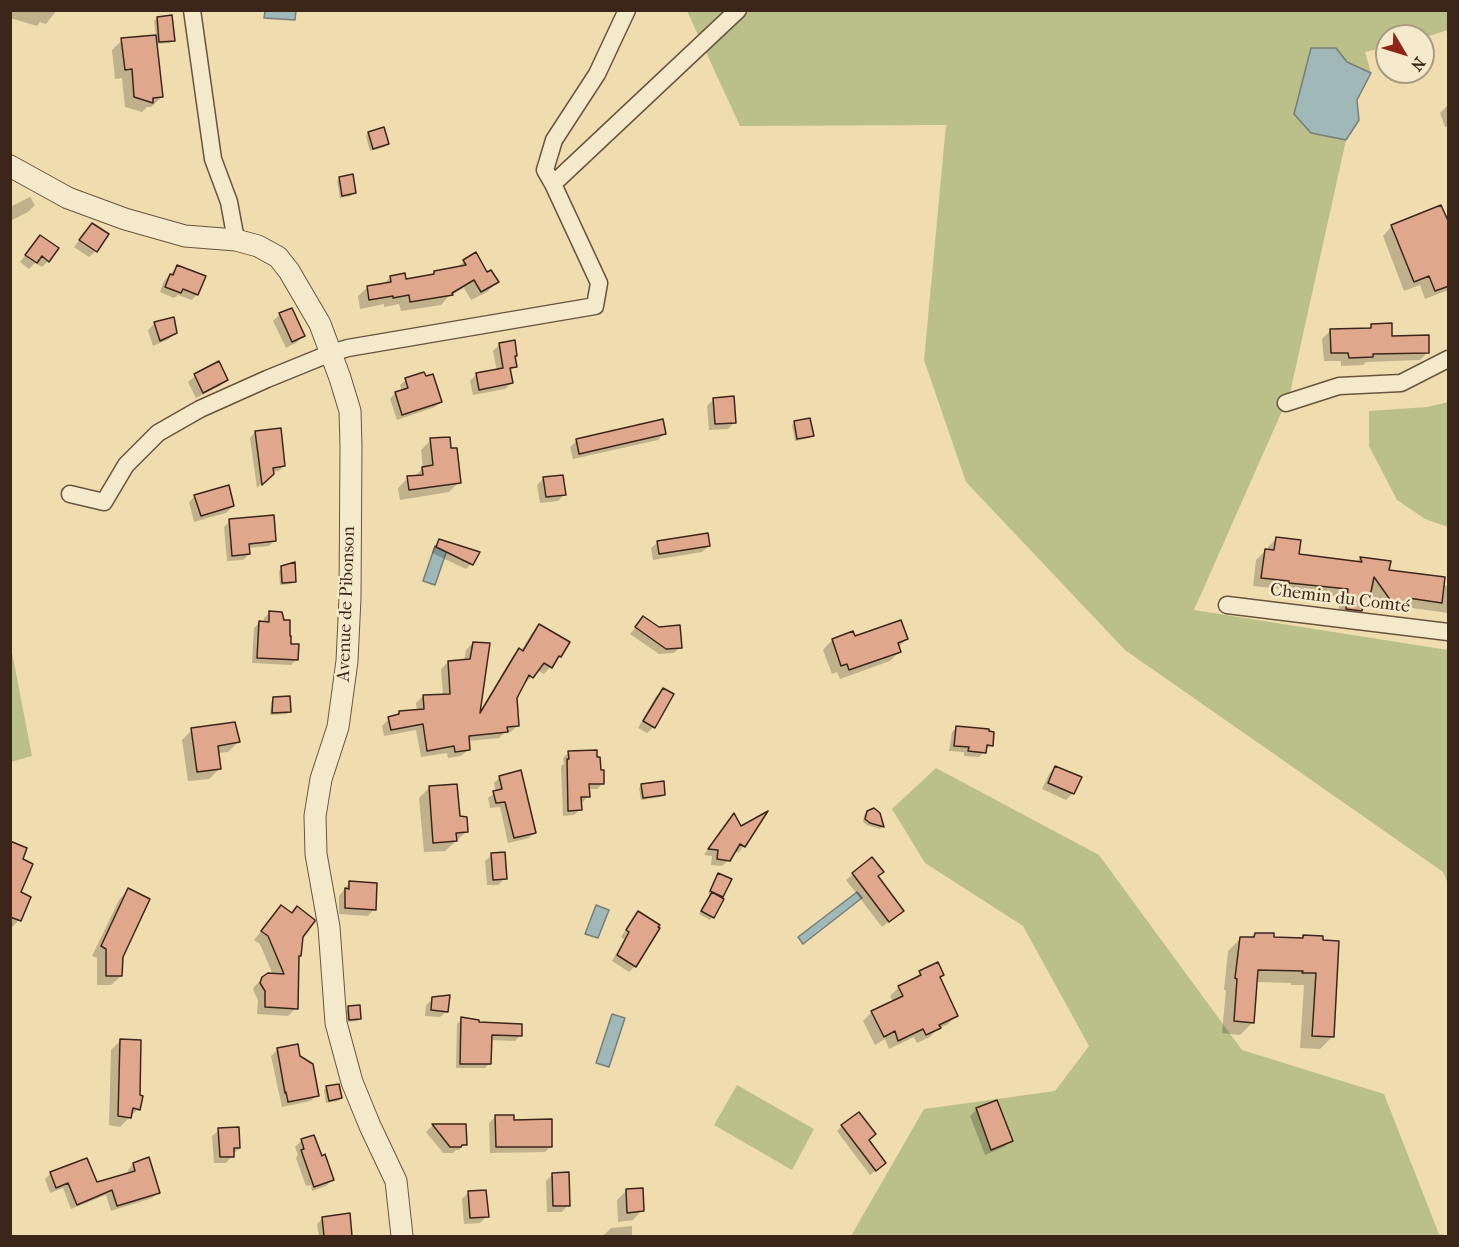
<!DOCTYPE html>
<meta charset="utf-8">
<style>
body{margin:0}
#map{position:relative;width:1459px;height:1247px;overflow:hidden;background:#f0ddaf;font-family:"IM FELL French Canon",serif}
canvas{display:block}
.frame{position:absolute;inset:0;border:12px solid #3c261a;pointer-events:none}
.north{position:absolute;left:1375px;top:24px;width:60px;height:60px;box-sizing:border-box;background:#f5e9cb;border:2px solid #ab9b84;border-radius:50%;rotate:128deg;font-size:16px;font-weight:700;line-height:24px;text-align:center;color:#3c261a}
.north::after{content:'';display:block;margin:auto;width:21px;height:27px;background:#8f2418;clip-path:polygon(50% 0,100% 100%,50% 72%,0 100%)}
</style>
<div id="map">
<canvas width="1459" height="1247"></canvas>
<div class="frame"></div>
<div class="north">N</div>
</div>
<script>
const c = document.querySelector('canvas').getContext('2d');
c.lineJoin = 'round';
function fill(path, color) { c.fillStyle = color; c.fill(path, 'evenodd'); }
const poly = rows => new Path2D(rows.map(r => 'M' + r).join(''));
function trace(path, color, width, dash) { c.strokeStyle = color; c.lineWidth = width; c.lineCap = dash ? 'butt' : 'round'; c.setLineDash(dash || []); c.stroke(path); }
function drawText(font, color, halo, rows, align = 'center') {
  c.font = font + ' "IM FELL French Canon",serif'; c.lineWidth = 5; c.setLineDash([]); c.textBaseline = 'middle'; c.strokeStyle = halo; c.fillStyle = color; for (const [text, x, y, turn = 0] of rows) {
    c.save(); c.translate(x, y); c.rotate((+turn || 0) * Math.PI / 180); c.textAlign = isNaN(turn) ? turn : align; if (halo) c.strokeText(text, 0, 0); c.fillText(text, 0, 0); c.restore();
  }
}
const green = poly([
 [687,11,1448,11,1448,30,1423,38,1423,36,1387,36,1387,47,1365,52,1371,73,1347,62,1311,132,1346,140,1290,393,1194,610,1448,650,1448,884,1443,872,1125,650,966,482,924,360,946,125,740,126],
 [1448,402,1448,527,1425,519,1397,500,1369,446,1369,411,1427,407],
 [11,647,32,756,11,762,10,762],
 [936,768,1099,855,1242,1050,1384,1094,1439,1234,1448,1236,851,1236,924,1109,1055,1091,1089,1046,1023,926,925,863,892,809],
 [737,1085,814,1129,792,1170,714,1125]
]);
const water = poly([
 [265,11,296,11,295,20,264,18,265,11],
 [1311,48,1336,48,1347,62,1371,73,1357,100,1359,120,1346,140,1311,133,1294,114,1311,48],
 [435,546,447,550,435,585,423,581,435,546],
 [857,892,862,898,803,944,798,937,857,892],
 [596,905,609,910,598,938,585,934,596,905],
 [612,1014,625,1018,609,1067,596,1063,612,1014]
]);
const shadow = poly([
 [10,10,57,10,46,24,40,22,37,26,10,18],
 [157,18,173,40,170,43,156,44,162,97,151,107,147,107,142,112,125,107,122,78,115,79,112,50,122,40,156,37,154,21],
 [1448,105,1448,126,1445,127,1440,113],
 [383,129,388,144,385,147,370,151,366,136,368,133],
 [340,178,354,193,351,196,340,198,337,181],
 [30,197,35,205,28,212,10,221,10,207],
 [1392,226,1448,228,1448,290,1425,299,1420,285,1404,291,1383,236],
 [86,231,96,251,89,257,74,247],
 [34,244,48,261,42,267,35,263,29,269,20,262],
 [475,254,486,274,497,282,487,292,471,300,464,288,448,297,441,305,401,311,399,304,384,307,384,304,360,309,358,296,368,287,383,284,391,277,405,281,430,276,434,272,456,269,464,261],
 [177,267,197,294,192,300,178,295,174,298,160,292,164,281],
 [280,314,304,336,297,342,286,348,273,321],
 [155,323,176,332,169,339,153,346,148,330],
 [1371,326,1391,337,1428,352,1420,360,1366,362,1363,365,1341,366,1341,361,1324,361,1322,339,1330,331,1367,329],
 [500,344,516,356,514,358,515,366,509,372,511,383,505,389,473,395,470,381,477,374,497,371,493,351],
 [195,376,226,379,220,386,196,398,188,382],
 [406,380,441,402,435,407,397,420,390,399,395,393,402,391,400,385],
 [714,399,734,423,728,429,709,430,707,406],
 [795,422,812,435,810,438,795,441,792,425],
 [255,432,284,466,279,471,272,472,272,473,257,488,250,438],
 [664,434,658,440,573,459,570,447,577,440],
 [431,440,459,482,449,492,400,500,398,488,408,478,414,477,423,468,421,450],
 [544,478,565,494,558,501,540,503,537,485],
 [195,496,233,506,226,513,194,522,189,502],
 [230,521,275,540,269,546,248,548,249,554,243,560,227,561,224,527],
 [1276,539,1298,555,1356,562,1360,558,1389,562,1388,571,1448,586,1448,613,1398,606,1394,610,1388,611,1382,609,1370,592,1369,596,1362,603,1361,610,1352,619,1338,617,1340,597,1281,591,1281,589,1253,586,1256,560,1265,551,1267,551,1268,547],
 [440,541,471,564,466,569,432,553,434,546],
 [658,542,709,546,702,552,653,560,651,548],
 [282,568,294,581,291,584,280,585,279,571],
 [270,612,296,660,291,665,252,663,254,628,259,623,264,623,264,618],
 [638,624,680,647,674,653,659,654,630,634],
 [539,626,560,656,544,674,537,670,525,684,523,683,515,697,518,725,511,732,504,733,499,738,468,741,469,749,461,756,448,758,447,753,421,757,416,730,384,736,382,726,389,719,395,717,399,713,417,711,416,703,423,696,443,695,441,669,448,662,464,661,466,650,473,643,479,713,512,657,519,650,521,651,532,633],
 [852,633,854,638,906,639,898,648,899,652,890,661,840,679,837,672,832,674,823,650,832,640],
 [663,690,654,727,647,733,638,728,656,696],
 [274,699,290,711,287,714,270,715,271,702],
 [957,727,991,745,979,757,964,756,964,752,949,751,952,732],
 [192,730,238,742,228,752,217,753,219,769,209,779,188,781,182,740],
 [569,752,603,783,597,789,588,789,588,796,583,802,580,802,580,810,574,815,563,816,561,766,564,764,563,758],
 [1055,767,1073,793,1066,800,1042,789,1049,774],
 [500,777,535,833,529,838,508,843,500,807,490,808,488,798,496,792,494,783],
 [642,785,664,794,661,797,641,800,639,788],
 [429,788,458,817,467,831,445,851,424,852,419,798],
 [868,812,878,814,882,827,880,829,867,825,863,822,864,815],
 [734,815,744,846,738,853,735,851,729,860,722,866,711,865,712,856,704,855,728,821],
 [10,843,21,860,19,920,10,929],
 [492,855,505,878,498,885,487,885,485,861],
 [853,874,876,877,895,917,882,927,846,880],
 [718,875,722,896,719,898,722,900,710,920,699,914,711,895,708,894,716,878],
 [350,882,374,909,368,916,339,914,339,896],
 [128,890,121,956,121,976,111,985,97,985,97,958,92,956,119,900],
 [638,913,635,966,629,972,612,961,624,939,621,937,633,919],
 [273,916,297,957,296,1008,288,1016,257,1014,258,1000,253,990,254,987,263,978,273,975,260,944,254,940],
 [1255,934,1272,938,1301,939,1304,936,1321,937,1332,1037,1320,1049,1300,1048,1304,985,1291,985,1291,983,1256,982,1253,1022,1240,1035,1222,1033,1226,990,1224,990,1228,951,1241,938,1251,939],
 [937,964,942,975,939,978,956,1016,947,1025,937,1029,930,1037,917,1043,914,1037,889,1049,885,1039,875,1045,863,1021,872,1012,893,1002,890,996,899,987,910,982,920,973],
 [433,999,447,1011,440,1017,425,1016,426,1005],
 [348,1008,360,1018,357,1021,346,1022,345,1011],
 [462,1019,478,1023,520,1036,515,1041,490,1040,490,1063,485,1068,456,1068,457,1024],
 [121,1040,139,1108,120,1127,109,1125,111,1050],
 [277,1050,299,1057,317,1095,311,1101,282,1107,271,1056],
 [327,1087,341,1098,338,1101,326,1103,324,1090],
 [977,1109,1011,1141,1004,1147,985,1155,970,1116],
 [495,1117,513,1122,551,1146,545,1152,490,1153,489,1123],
 [465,1125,465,1144,459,1150,456,1150,453,1153,443,1153,426,1132,432,1126],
 [842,1126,867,1140,879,1168,870,1175,837,1131],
 [219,1130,239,1148,226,1163,214,1163,212,1136],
 [313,1137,332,1180,326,1186,312,1191,311,1185,306,1186,296,1158,298,1155,295,1147,301,1141],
 [133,1164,158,1193,152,1198,111,1211,106,1195,71,1209,63,1188,50,1193,45,1179,51,1173,96,1184,129,1174,128,1170],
 [553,1174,568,1205,562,1212,547,1212,546,1181],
 [627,1190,642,1210,633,1220,618,1222,617,1200],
 [468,1193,487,1216,480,1223,464,1224,462,1199],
 [322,1219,349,1231,350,1236,319,1236,317,1224],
 [632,1226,632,1236,603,1236,611,1228]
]);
const building = poly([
 [172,15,175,41,159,42,157,17,172,15],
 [156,35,163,97,153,98,153,103,134,97,132,69,125,70,121,38,156,35],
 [384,127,389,144,373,149,368,132,384,127],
 [353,174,356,193,342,196,339,177,353,174],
 [1441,205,1449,223,1449,286,1435,291,1429,276,1414,282,1391,225,1441,205],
 [92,223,109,234,97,252,79,240,92,223],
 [40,235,59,248,49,262,42,256,37,263,25,255,40,235],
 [476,252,487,272,491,270,499,282,481,292,474,280,452,293,453,295,410,302,409,295,393,298,393,296,369,300,367,286,391,282,390,276,405,273,406,279,434,274,434,271,466,265,463,260,476,252],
 [177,265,206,276,198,295,183,289,181,293,165,287,170,274,173,275,177,265],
 [292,308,305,336,292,342,279,313,292,308],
 [174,317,177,333,160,341,154,322,174,317],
 [1392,323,1392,336,1429,335,1429,353,1373,354,1373,357,1349,358,1348,353,1331,353,1330,329,1371,328,1371,324,1392,323],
 [515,340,517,356,515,356,517,367,510,368,513,383,479,390,476,373,503,368,499,343,515,340],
 [219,361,228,380,203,393,194,374,219,361],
 [424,372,426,376,433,374,442,402,402,415,395,392,408,388,405,378,424,372],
 [734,396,736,423,715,424,713,398,734,396],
 [810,418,814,436,797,439,794,421,810,418],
 [663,419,666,434,579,454,576,439,663,419],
 [281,428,285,466,273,468,274,474,262,485,255,431,281,428],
 [450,437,451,448,457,448,461,483,409,490,407,476,423,475,422,467,433,465,430,438,450,437],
 [563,475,566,495,546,497,543,477,563,475],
 [229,485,234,506,201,516,194,495,229,485],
 [274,515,276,541,249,544,250,554,232,556,229,519,274,515],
 [708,533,710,546,659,554,657,541,708,533],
 [1276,537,1301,540,1299,554,1362,562,1360,557,1391,561,1389,570,1445,577,1442,603,1408,598,1405,602,1398,603,1391,601,1374,577,1370,597,1364,596,1362,611,1346,609,1348,589,1289,583,1289,581,1261,578,1265,549,1274,550,1276,537],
 [439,539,480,552,473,565,436,547,439,539],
 [295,562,296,582,282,583,281,566,295,562],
 [269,611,282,612,284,620,290,620,290,636,291,636,291,644,299,644,298,660,257,658,259,621,269,622,269,611],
 [643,616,659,627,680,625,682,648,666,649,635,627,643,616],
 [901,620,908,639,898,643,901,652,849,670,847,664,841,666,832,639,853,631,855,636,901,620],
 [539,624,570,642,561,657,559,656,552,668,544,663,533,678,529,675,517,698,519,726,507,727,508,732,469,736,470,750,455,752,454,746,427,751,423,724,391,730,388,717,399,714,399,711,424,709,423,695,450,694,448,661,470,659,473,642,490,643,480,713,519,648,523,651,539,624],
 [663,688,674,694,655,728,643,721,663,688],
 [290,696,291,712,272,713,273,697,290,696],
 [235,722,240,742,218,746,221,769,197,772,191,728,235,722],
 [956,726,989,729,989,731,994,732,993,746,987,745,986,753,968,751,969,747,954,746,956,726],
 [597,750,597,757,600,757,601,770,604,770,604,784,589,784,590,797,581,797,582,810,568,811,567,759,569,759,568,751,597,750],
 [1055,766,1082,777,1074,794,1048,783,1055,766],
 [521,770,536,833,514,838,505,802,496,803,493,791,502,789,499,776,521,770],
 [664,781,665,795,643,798,641,784,664,781],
 [457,784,460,816,467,817,468,832,456,833,457,841,433,843,429,786,457,784],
 [874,808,880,813,884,827,870,823,865,819,867,811,874,808],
 [768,811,745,847,740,844,730,861,717,859,718,850,708,849,734,813,741,826,768,811],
 [10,841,27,848,23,859,33,864,21,892,31,897,21,921,10,917,10,841],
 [505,852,507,879,493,880,491,853,505,852],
 [872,857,884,872,878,876,904,911,889,922,852,873,872,857],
 [718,873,732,879,723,897,710,891,718,873],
 [349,881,377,883,376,910,345,908,345,888,349,889,349,881],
 [128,888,150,899,123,957,122,976,106,976,106,949,101,946,128,888],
 [712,892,724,899,714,918,701,911,712,892],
 [281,905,292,913,297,906,315,920,315,921,303,937,301,956,299,956,298,1009,265,1007,265,991,260,983,262,977,268,973,284,974,268,936,261,931,281,905],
 [638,911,660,925,658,927,660,928,636,967,617,955,629,932,626,930,638,911],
 [1255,933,1274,933,1274,937,1303,938,1303,935,1323,936,1323,940,1339,941,1334,1037,1312,1036,1316,973,1302,973,1303,971,1258,970,1254,1023,1234,1021,1237,979,1235,978,1240,937,1254,937,1255,933],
 [938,962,944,975,940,977,958,1016,939,1025,941,1028,926,1035,923,1029,898,1041,895,1031,884,1037,871,1011,903,996,898,986,921,975,919,971,938,962],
 [450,995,448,1012,431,1010,432,997,450,995],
 [360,1005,361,1019,349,1020,348,1006,360,1005],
 [461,1017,479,1020,479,1022,522,1024,522,1036,492,1035,491,1064,460,1064,461,1017],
 [120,1039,141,1040,140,1095,143,1096,140,1110,133,1108,131,1118,118,1116,120,1039],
 [298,1044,300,1056,313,1064,319,1096,288,1102,286,1092,285,1093,277,1048,298,1044],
 [339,1084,342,1098,329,1101,326,1086,339,1084],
 [997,1100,1013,1141,991,1150,976,1108,997,1100],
 [859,1112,876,1134,869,1140,886,1163,876,1171,841,1125,859,1112],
 [495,1115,514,1115,514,1120,552,1119,552,1147,496,1147,495,1115],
 [432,1124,466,1124,467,1145,462,1145,461,1147,450,1147,432,1124],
 [239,1127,240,1148,234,1148,234,1157,220,1157,218,1128,239,1127],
 [314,1135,322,1156,325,1154,334,1180,314,1187,301,1150,304,1149,301,1139,314,1135],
 [149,1157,160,1193,117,1206,112,1190,77,1205,68,1183,56,1188,50,1172,87,1158,97,1182,135,1171,133,1163,149,1157],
 [569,1172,570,1206,553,1206,552,1173,569,1172],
 [643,1188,644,1211,627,1213,626,1189,643,1188],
 [486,1190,489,1217,470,1218,468,1191,486,1190],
 [350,1213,352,1236,324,1236,322,1217,350,1213]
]);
const minor = poly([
 [192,10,213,159,229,202,236,240],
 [553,184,738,10],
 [1286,403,1339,386,1401,383,1448,359],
 [70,494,104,502,126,465,158,433,200,409,267,379,331,353,348,348,595,306,599,283,553,184,545,170,554,140,597,74,627,10],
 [1227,605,1448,632]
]);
const tertiary = poly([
 [10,166,68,198,125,219,185,236,236,240,258,246,278,257,289,271,320,324,340,378,350,411,351,446,350,598,347,661,338,727,321,779,315,816,316,854,329,927,336,1023,352,1082,370,1126,396,1181,402,1236]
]);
const streetNames = [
 ["Chemin du Comté",1340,599,7],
 ["Avenue de Pibonson",347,604,-88]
];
fill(green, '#bbc08a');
fill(water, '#a0b8b7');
trace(water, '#787e78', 1.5);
fill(shadow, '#0003');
fill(building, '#dfa88d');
trace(building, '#3c261a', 1.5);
trace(minor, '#69543f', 19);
trace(tertiary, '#69543f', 23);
trace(minor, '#f5e9cb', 16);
trace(tertiary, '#f5e9cb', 21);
drawText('18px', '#3c261a', '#f5e9cb', streetNames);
</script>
